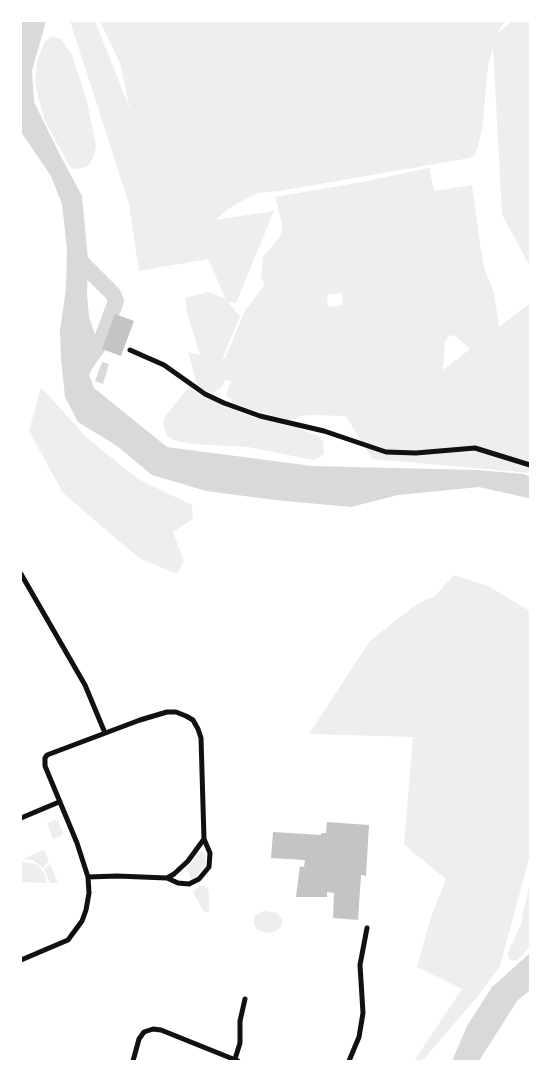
<!DOCTYPE html>
<style>
body{margin:0}
#map{position:relative;width:551px;height:1082px;overflow:hidden;background:#fff;font-family:"Golos Text",sans-serif}
canvas{display:block}
.frame{position:absolute;inset:0;border:22px solid #fff;pointer-events:none}
</style>
<div id="map">
<canvas width="551" height="1082"></canvas>
<div class="frame"></div>
</div>
<script>
const c = document.querySelector('canvas').getContext('2d');
c.lineJoin = 'round';
function fill(path, color) { c.fillStyle = color; c.fill(path, 'evenodd'); }
const poly = rows => new Path2D(rows.map(r => 'M' + r).join(''));
function trace(path, color, width, dash) { c.strokeStyle = color; c.lineWidth = width; c.lineCap = dash ? 'butt' : 'round'; c.setLineDash(dash || []); c.stroke(path); }
const green = poly([
 [70,21,95,21,130,109,120,63,100,21,505,21,496,35,512,21,530,21,530,267,502,214,493,47,488,68,482,129,478,145,475,154,470,158,279,191,258,193,249,197,228,209,215,220,274,211,236,303,228,302,240,317,222,359,225,358,245,311,264,285,263,280,261,277,263,257,280,237,282,231,282,223,275,197,357,183,429,168,434,191,472,185,481,250,485,271,494,292,499,327,530,303,530,473,372,459,346,416,311,415,302,416,295,419,289,420,254,410,233,402,226,395,231,381,225,380,222,387,213,394,201,388,196,381,188,352,200,355,187,313,185,298,208,292,226,299,208,259,139,271,129,204],
 [342,293,343,305,328,307,327,295],
 [450,335,455,336,470,349,443,370,445,341],
 [52,36,61,39,72,55,87,101,96,146,94,156,88,166,83,168,74,169,70,167,45,121,39,100,35,82,37,61,45,41],
 [41,387,88,439,138,479,192,505,193,519,173,532,184,561,177,574,139,558,63,493,29,431],
 [189,388,211,400,251,417,298,428,318,436,323,441,324,453,319,458,313,460,248,447,192,444,177,441,167,436,163,423,165,417,187,389],
 [454,575,488,586,530,611,530,855,500,966,478,996,422,1061,414,1061,462,989,417,967,430,920,446,879,404,845,413,737,309,734,370,641,413,607,427,599,434,597],
 [55,820,58,821,63,833,62,835,53,839,47,823],
 [44,850,49,861,43,868,33,860,22,859],
 [202,852,205,854,206,856,205,864,199,873,191,880,189,873,186,869,199,854],
 [21,862,32,863,37,865,44,873,47,883,21,882],
 [50,864,58,883,50,883,44,870],
 [530,883,530,945,522,956,516,961,510,960,508,955,509,950,522,922,523,912],
 [200,886,205,886,208,888,209,893,209,912,204,912,193,892,196,889],
 [264,911,277,913,282,920,281,927,276,931,270,933,260,931,257,929,254,925,254,917,256,915]
]);
const water = poly([
 [21,21,46,21,32,71,34,102,58,151,82,196,88,259,87,293,89,317,101,352,89,375,94,388,167,447,312,466,477,470,524,474,530,477,530,500,528,498,479,487,398,495,351,507,275,500,206,491,152,475,117,446,78,422,65,397,61,359,60,330,66,289,67,249,62,204,51,176,21,132],
 [102,362,109,364,103,384,95,381],
 [530,953,530,990,517,1001,479,1061,452,1061,467,1026,492,987]
]);
const river = poly([
 [75,256,113,294,116,301,100,344,86,363]
]);
const building = poly([
 [115,314,134,321,121,356,102,349],
 [327,822,369,825,366,876,361,875,358,920,333,918,334,893,327,892,327,897,296,897,300,866,304,867,305,860,271,858,273,832,321,835,321,833,326,833]
]);
const minor = poly([
 [130,350,164,365,205,394,224,403,260,416,324,431,386,452,416,453,475,448,530,465],
 [21,574,85,685,105,733],
 [21,818,59,802],
 [167,878,174,874,188,861,204,839],
 [21,960,68,940,82,921,86,910,89,893,88,877,77,843,45,766,45,758,47,755,140,720,167,712,176,712,186,716,193,720,198,729,201,738,204,839,210,853,209,867,199,879,189,884,178,883,167,878,117,876,88,877],
 [235,1059,240,1043,240,1021,245,999],
 [133,1061,139,1039,144,1032,153,1029,161,1030,238,1061],
 [349,1061,359,1037,363,1013,360,965,367,928]
]);
fill(green, '#eee');
fill(water, '#d9d9d9');
trace(river, '#d9d9d9', 16);
fill(building, '#c4c4c4');
trace(minor, '#111', 5);
</script>
